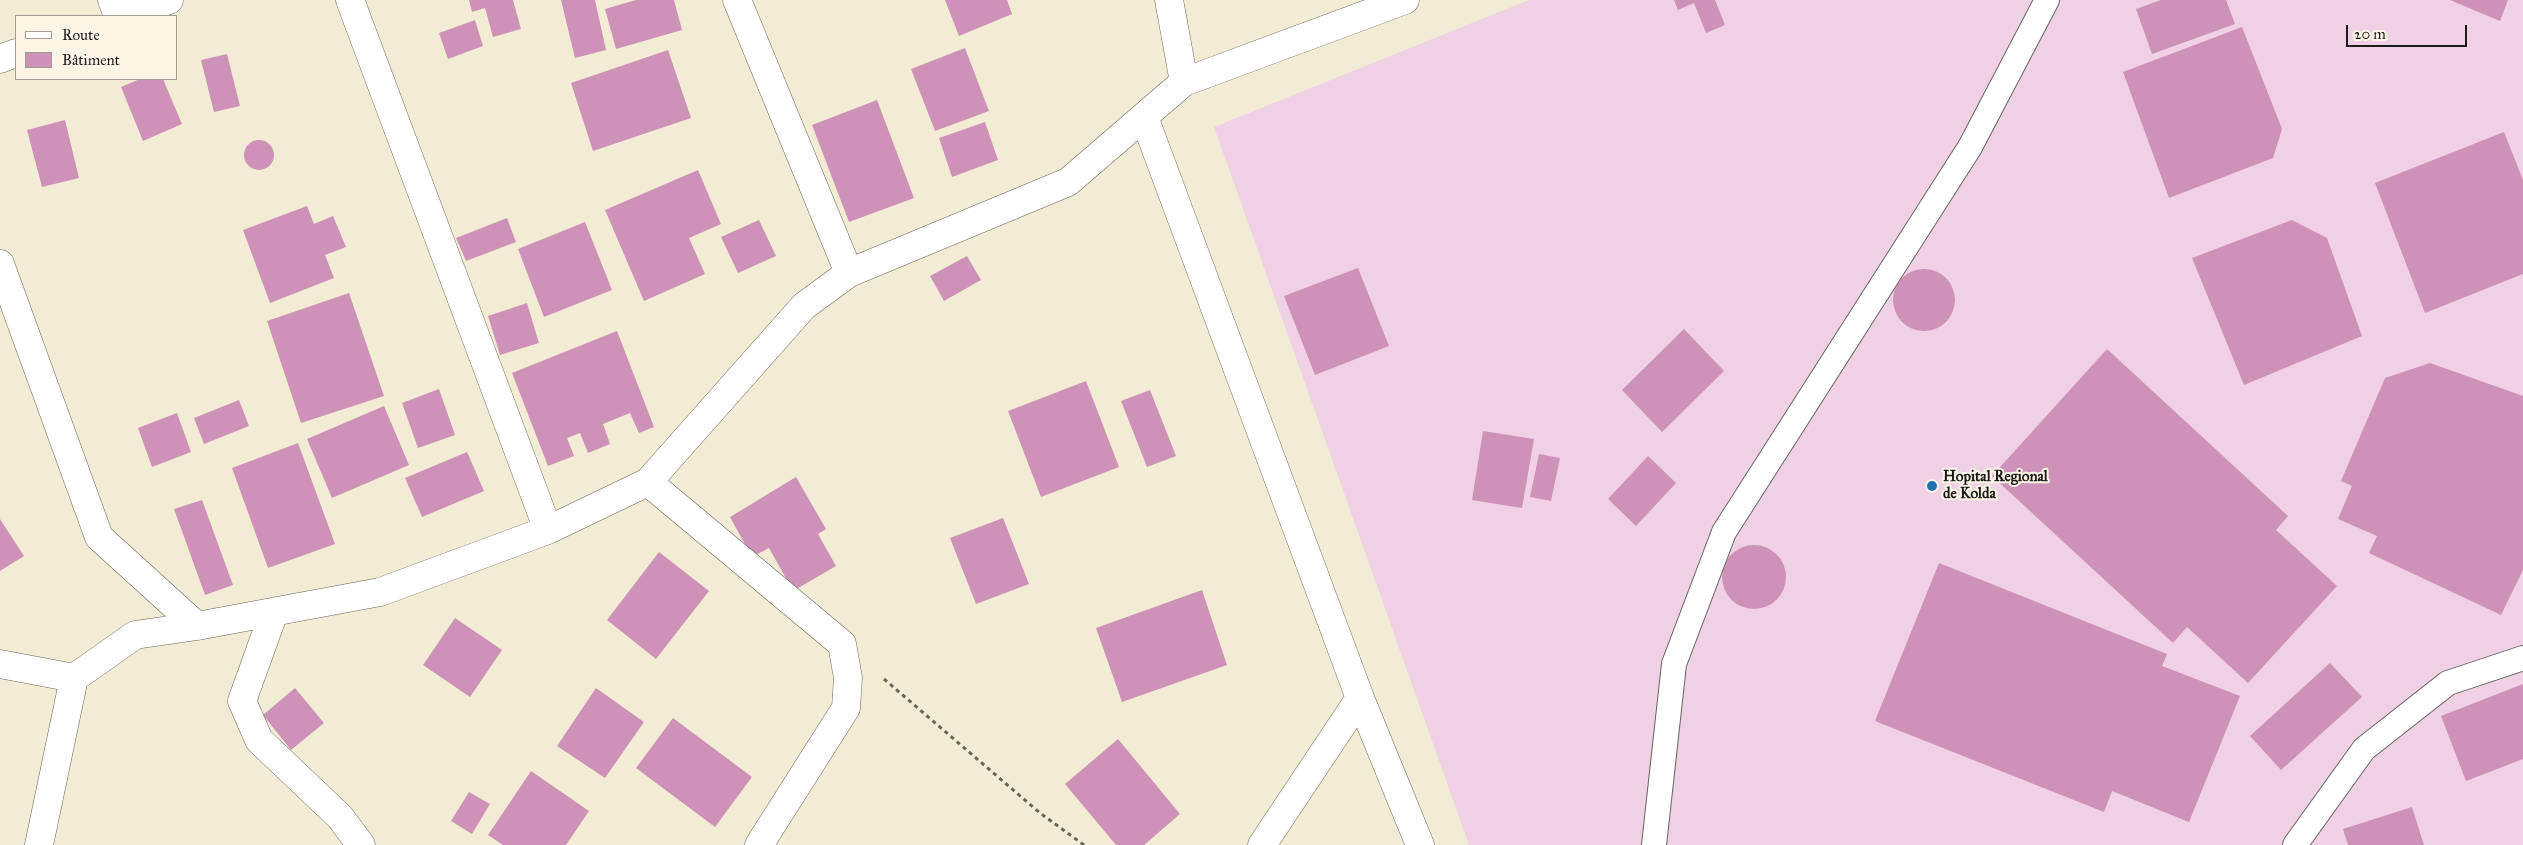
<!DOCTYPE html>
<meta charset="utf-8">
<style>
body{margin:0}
#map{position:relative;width:2523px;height:845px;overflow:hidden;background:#f3ecd4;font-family:"IM FELL Great Primer",serif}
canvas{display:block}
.legend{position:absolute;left:15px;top:15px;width:162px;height:65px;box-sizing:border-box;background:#fcf5e5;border:1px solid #a29e95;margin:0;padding:6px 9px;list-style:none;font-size:15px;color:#1c1c1c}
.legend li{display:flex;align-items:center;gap:10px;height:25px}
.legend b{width:25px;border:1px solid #a29e95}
.scale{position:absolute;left:2346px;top:25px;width:121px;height:22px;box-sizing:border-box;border:2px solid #1c1c1c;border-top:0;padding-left:6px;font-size:15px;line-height:18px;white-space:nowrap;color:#1c1c1c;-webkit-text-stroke:4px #fcf5e5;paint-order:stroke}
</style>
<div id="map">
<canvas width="2523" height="845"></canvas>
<ul class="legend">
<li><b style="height:6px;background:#fff"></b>Route</li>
<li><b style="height:14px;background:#ce91b7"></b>Bâtiment</li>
</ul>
<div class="scale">20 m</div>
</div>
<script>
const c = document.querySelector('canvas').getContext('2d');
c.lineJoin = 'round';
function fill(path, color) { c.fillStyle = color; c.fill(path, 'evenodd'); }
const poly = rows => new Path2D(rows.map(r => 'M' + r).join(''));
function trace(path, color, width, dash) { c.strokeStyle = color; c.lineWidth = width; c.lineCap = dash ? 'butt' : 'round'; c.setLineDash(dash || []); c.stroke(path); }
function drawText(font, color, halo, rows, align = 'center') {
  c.font = font + ' "IM FELL Great Primer",serif'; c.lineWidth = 4; c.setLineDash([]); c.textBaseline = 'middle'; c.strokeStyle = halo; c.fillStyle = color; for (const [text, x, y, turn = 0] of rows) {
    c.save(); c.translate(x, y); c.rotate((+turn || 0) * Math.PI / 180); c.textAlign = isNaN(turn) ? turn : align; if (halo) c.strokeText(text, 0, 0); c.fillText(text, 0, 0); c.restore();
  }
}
const built = poly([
 [1529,0,2523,0,2523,845,1469,845,1214,127]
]);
const building = poly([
 [469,0,513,0,521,29,493,37,485,8,472,12],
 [561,0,595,0,606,50,575,58],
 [636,0,674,0,682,30,616,49,605,9],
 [945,0,1007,0,1012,14,959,36],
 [1674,0,1715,0,1725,25,1706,33,1694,3,1678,10],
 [2161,0,2226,0,2235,24,2152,54,2136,9],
 [2450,0,2508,0,2500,21],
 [475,20,483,46,448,59,439,33],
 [2242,27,2282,129,2273,158,2169,198,2123,72],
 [965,48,989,111,935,131,911,69],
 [668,50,691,118,593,151,571,83],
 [227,54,240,106,214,112,201,60],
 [140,79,163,79,182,124,143,141,121,87],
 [877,100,914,198,849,222,812,125],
 [65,120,79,178,42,187,27,130],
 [985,122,998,160,952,177,939,138],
 [2504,132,2523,180,2523,274,2425,313,2375,183],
 '244 155a15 15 0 1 1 30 0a15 15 0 1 1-30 0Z',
 [698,170,721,224,689,238,705,274,644,301,605,210],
 [307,206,314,224,333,216,346,247,325,255,334,278,270,303,243,230],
 [507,218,516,242,466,261,456,238],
 [759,220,776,256,738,273,721,237],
 [2292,220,2327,238,2362,336,2244,385,2192,258],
 [585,222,612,290,544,317,518,249],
 [967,256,981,280,944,301,930,276],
 [1358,268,1389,346,1315,375,1284,296],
 '1893 300a31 31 0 1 1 62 0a31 31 0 1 1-62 0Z',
 [349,293,384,396,301,423,267,321],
 [527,303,539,343,500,355,488,316],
 [1684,329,1724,371,1662,432,1622,390],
 [617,331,654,427,639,433,630,413,603,424,610,444,588,453,580,433,567,438,574,456,548,466,512,373],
 [2107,349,2288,516,2276,530,2337,586,2248,683,2187,627,2173,643,1992,476],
 [2430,363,2523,396,2523,570,2501,615,2369,553,2377,536,2338,519,2352,486,2341,481,2385,378],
 [1086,381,1119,467,1041,497,1008,411],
 [439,389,455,435,418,448,402,403],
 [1150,390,1176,456,1147,467,1121,401],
 [239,400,249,426,204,444,194,418],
 [384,406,409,465,332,498,307,439],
 [177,413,191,452,152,467,138,428],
 [1483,431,1534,439,1522,508,1472,500],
 [298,443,335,544,268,568,232,468],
 [467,452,484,491,422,517,405,478],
 [1539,454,1560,458,1551,501,1530,497],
 [1648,456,1676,483,1636,526,1608,499],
 [796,477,826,529,818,534,836,566,793,591,769,548,752,557,730,517],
 [202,500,233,585,205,595,174,509],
 [1003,518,1029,584,976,604,950,538],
 [0,519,24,556,0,571],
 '1722 577a32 32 0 1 1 64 0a32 32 0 1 1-64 0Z',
 [659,552,709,591,656,659,607,620],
 [1939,563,2167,654,2162,666,2240,696,2189,822,2112,791,2104,812,1875,721],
 [1202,590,1227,665,1122,702,1096,628],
 [455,618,502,650,470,697,423,665],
 [2330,663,2362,697,2281,770,2250,736],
 [2523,684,2523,759,2466,781,2441,716],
 [295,688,324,723,291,750,263,715],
 [596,688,644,722,605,778,557,746],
 [673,718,752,777,715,827,636,768],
 [1118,739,1180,814,1144,845,1116,845,1065,784],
 [531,771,589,811,566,845,503,845,488,835],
 [469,792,490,804,472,834,451,821],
 [2412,807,2424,845,2348,845,2343,829]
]);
const path = poly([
 [884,679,1040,813,1084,845]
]);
const lane = poly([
 [1654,845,1674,664,1724,532,1970,147,2047,0],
 [2295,845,2364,749,2448,683,2523,658]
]);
const street = poly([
 [112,0,118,16],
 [350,0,548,530],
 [737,0,849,273],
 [1169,0,1184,82],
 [1144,117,1360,698,1420,845],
 [0,264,99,537,197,626],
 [648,482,842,644,848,678,846,708,759,845],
 [274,612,242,701,259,740,340,817,361,845],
 [0,664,74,678],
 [39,845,74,678,135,635,197,626,380,592,548,530,648,482,804,306,849,273,1068,182,1184,82,1405,0],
 [1262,845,1360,698]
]);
const primary = poly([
 [121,16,169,0],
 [0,59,16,53]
]);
const markers = [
 [1932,486,6,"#1f6fb2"]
];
const poiNames = [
 ["Hopital Regional",1943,477],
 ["de Kolda",1943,494]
];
fill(built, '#f0d0e5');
fill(building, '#ce91b7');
trace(lane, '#67655c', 26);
trace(street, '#67655c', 29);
trace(primary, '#67655c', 29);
trace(path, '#67655c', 3, [4, 4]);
trace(lane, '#fff', 24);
trace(street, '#fff', 28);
trace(primary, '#fff', 28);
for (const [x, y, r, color] of markers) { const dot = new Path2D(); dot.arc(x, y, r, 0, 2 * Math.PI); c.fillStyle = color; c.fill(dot); trace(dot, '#fcf5e5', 2); }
drawText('bold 15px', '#1c1c1c', '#fcf5e5', poiNames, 'left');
</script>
